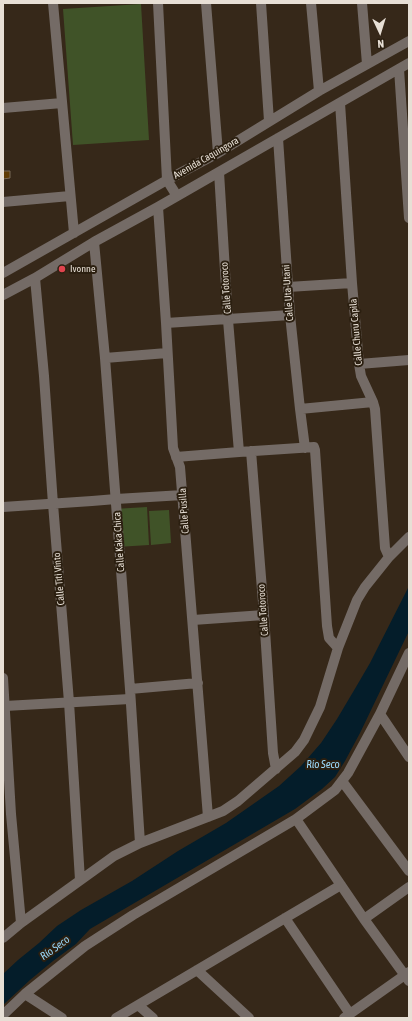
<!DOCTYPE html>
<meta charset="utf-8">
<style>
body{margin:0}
#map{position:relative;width:412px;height:1021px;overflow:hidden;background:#362819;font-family:"Asap Condensed",sans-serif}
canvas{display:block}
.frame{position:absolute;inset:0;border:4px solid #e7dfd5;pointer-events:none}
.north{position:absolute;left:360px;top:12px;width:40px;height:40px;-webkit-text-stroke:3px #2b1f10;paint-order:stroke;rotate:176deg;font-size:11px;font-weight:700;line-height:16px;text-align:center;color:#e7dfd5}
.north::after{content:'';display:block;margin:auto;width:14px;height:18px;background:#e7dfd5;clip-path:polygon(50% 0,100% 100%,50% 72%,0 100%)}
</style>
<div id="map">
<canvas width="412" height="1021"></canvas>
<div class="frame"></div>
<div class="north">N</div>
</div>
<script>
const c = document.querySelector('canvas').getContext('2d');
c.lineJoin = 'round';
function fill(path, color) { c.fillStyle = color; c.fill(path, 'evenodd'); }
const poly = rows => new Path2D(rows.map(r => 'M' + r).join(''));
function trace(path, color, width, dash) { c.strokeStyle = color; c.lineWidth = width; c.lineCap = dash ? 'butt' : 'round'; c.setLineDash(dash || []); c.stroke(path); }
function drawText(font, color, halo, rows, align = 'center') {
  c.font = font + ' "Asap Condensed",sans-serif'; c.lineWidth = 4; c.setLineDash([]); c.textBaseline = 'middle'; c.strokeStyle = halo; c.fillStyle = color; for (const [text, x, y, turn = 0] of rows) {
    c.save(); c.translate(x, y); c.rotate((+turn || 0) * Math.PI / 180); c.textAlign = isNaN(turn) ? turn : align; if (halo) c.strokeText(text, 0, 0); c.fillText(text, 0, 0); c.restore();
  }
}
const green = poly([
 [141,4,149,140,73,145,63,9],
 [147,507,149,545,117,547,114,509],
 [169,510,171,543,151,545,149,511]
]);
const water = poly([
 [409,586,409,631,360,733,345,761,335,777,322,789,295,809,90,929,76,944,53,961,30,980,3,1005,3,974,18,960,39,943,57,926,81,910,132,881,178,851,226,823,279,786,301,766,321,743,337,719,356,687,370,663]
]);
const building = poly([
 [3,171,10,171,10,178,3,179,3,171]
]);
const minor = poly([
 [53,3,74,233],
 [158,3,167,180,177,196],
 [206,3,218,153],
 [261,3,269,121],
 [311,3,319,91],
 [362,3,367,64],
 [399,69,409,218],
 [340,103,352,283,359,364,361,376,373,402,375,409,385,548,389,557],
 [3,108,62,103],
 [278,138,290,315,300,409,305,448],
 [219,172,228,320,239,452],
 [3,202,70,196],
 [158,207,166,323,173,448,180,467,208,817],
 [94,242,105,358,130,689,140,843],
 [3,273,167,180,218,153,319,91,409,41],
 [35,278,44,376,53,504,69,702,80,880],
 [288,287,352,283],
 [3,295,35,278,94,242,158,207,409,63],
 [166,323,290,315],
 [105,358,167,353],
 [359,364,409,360],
 [300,409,373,402],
 [251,451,264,615,273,753,276,769],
 [176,457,239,452,314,447,315,450,327,626,329,638,338,648],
 [3,507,92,501,116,499,183,495],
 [193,620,264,615],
 [3,678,11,814,21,923],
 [130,689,198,683],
 [5,706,130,699],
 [380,714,409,757],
 [342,781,409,871],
 [296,819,364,919,409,981],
 [285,918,350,1014],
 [364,919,409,887],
 [3,938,21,923,114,856,140,843,223,811,238,801,295,752,304,740,320,707,338,648,357,600,365,587,389,557,409,537],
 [197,970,249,1018],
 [25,994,62,1018],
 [138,1005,153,1018],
 [3,1015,25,994,85,946,133,915,296,819,335,790,348,773,380,714,409,653],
 [116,1018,341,885],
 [344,1018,409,972]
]);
const markers = [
 [62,269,4,"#e0444e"]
];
const streetNames = [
 ["Avenida Caquingora",206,158,-30],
 ["Calle Totoroco",226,288,-94],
 ["Calle Uta-Utani",288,293,-94],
 ["Calle Churu Capila",356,332,-95],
 ["Calle Pusilla",184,511,-94],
 ["Calle Kaka Chica",119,542,-94],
 ["Calle Titi Vinto",59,579,-95],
 ["Calle Totoroco",263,610,-94]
];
const poiNames = [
 ["Ivonne",70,269]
];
const waterNames = [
 ["Río Seco",323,765],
 ["Río Seco",55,948,-36]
];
fill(green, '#405328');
fill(water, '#041d2a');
fill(building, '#5f3b04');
trace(building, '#776857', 1);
trace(minor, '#746b66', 10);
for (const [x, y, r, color] of markers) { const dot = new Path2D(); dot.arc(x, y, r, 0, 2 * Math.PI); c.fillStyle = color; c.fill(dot); trace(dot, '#2b1f10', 1.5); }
drawText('10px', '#e7dfd5', '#2b1f10', streetNames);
drawText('10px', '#e7dfd5', '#2b1f10', poiNames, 'left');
drawText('italic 11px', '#9ad8fa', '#2b1f10', waterNames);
</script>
